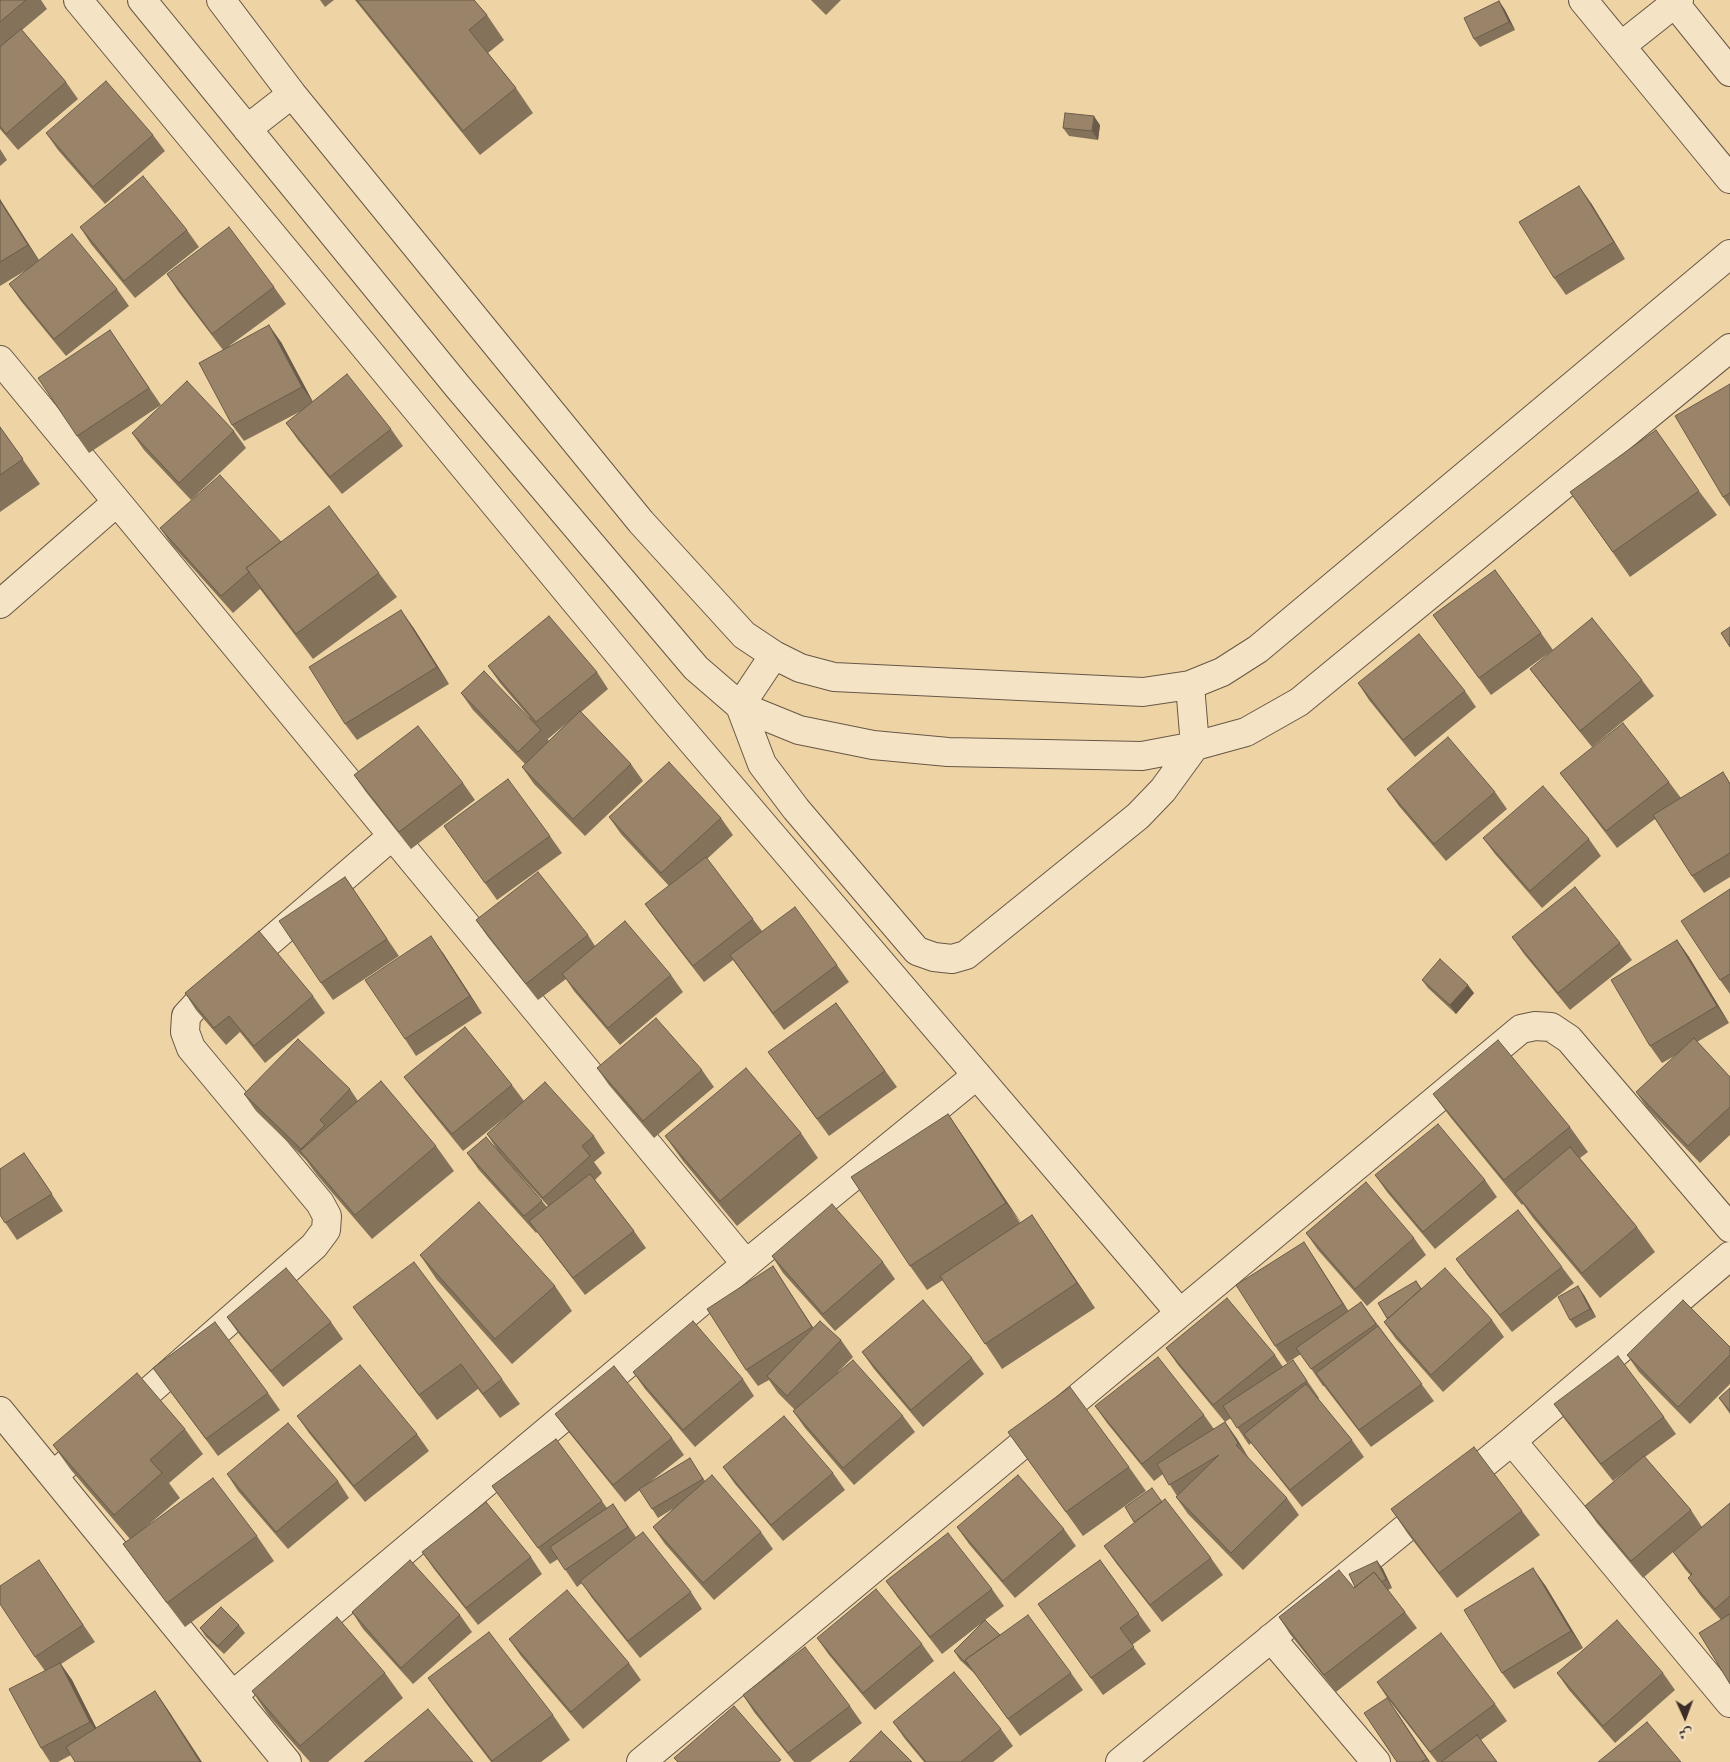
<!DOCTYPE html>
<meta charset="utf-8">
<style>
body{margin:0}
#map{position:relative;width:1730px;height:1762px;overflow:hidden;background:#eed4a5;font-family:"Sorts Mill Goudy",Amiri,serif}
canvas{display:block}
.north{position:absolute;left:1660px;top:1692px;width:50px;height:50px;-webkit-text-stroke:4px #f4e3c4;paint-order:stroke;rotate:178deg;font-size:14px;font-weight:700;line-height:20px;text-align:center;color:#3c2d28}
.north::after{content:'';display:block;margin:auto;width:18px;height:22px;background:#3c2d28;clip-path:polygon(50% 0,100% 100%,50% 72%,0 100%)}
</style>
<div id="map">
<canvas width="1730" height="1762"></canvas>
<div class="north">ش</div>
</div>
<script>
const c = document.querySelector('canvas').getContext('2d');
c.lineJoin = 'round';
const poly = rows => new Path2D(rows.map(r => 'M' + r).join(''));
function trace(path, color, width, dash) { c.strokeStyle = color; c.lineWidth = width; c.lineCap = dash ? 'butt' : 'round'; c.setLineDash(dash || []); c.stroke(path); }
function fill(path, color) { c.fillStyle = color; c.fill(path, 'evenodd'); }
const minor = poly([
 [78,0,666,711,1180,1313],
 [142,0,458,387,696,668,740,706,799,730,873,745,948,752,1142,756,1195,746,1246,732,1299,702,1730,348],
 [221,0,292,94,641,522,744,635,774,655,800,668,834,677,1143,692,1190,685,1222,672,1258,649,1730,254],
 [1583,0,1730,179],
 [1672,0,1730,72],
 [1621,46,1679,0],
 [247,129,292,94],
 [0,360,746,1264],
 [0,604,117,502],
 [740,706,762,764,796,809,917,951,934,957,952,959,966,955,1138,816,1163,790,1195,746,1190,685],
 [740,706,774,655],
 [0,1411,287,1762],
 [1512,1441,1730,1703],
 [54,1475,314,1246,326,1230,327,1216,320,1203,191,1048,185,1032,186,1016,197,1004,392,836],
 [1271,1638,1376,1762],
 [233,1695,746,1264,977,1075],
 [641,1762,1521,1029,1535,1026,1551,1027,1569,1039,1730,1228],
 [1120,1762,1512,1441,1730,1256]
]);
const wall = poly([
 [0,0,41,0,47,9,22,30,66,82,78,99,18,150,0,129],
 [320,0,334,0,325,7],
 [355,0,474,0,487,15,504,40,488,53,516,88,533,113,480,155],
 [811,0,841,0,826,15],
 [1499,1,1505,10,1515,30,1480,47,1474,39],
 [1100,125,1098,140,1069,136,1063,128],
 [46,133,153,135,165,151,105,204,58,150],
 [0,149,7,160,0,166],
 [0,199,39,260,117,289,129,306,66,356,21,301,9,284,28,269,0,286],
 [1591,203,1625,259,1566,295,1554,278],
 [80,227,187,230,199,247,135,298,91,244],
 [167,274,274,287,286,304,229,346,281,342,313,402,391,429,403,446,342,494,298,440,286,423,303,410,244,441,232,425,223,350,178,291],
 [110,330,161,405,89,453,77,436],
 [1730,384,1730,507,1723,497],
 [0,427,40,484,0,512],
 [234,431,246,448,191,500,144,450,132,433],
 [1699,491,1717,515,1630,577,1570,492],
 [160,528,281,542,379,573,397,597,313,659,260,589,233,613,172,545],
 [1433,615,1541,633,1553,650,1491,695],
 [413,627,449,684,357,740,345,724],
 [488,666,597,672,608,689,581,712,631,764,643,781,585,836,534,784,522,767,525,764,473,710,461,693,530,718,500,683],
 [568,722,549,741,547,738,548,739],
 [1530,669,1642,680,1654,696,1592,747,1542,685],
 [1358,683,1465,691,1476,707,1415,757,1369,700],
 [1723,772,1730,783,1730,877,1704,893,1692,876,1655,819,1617,848,1572,789,1560,773,1669,782,1681,798],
 [354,775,463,783,475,800,411,849,366,792],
 [1387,789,1495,792,1507,809,1446,861,1399,806],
 [609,817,721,818,733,835,707,859,762,931,837,965,849,982,784,1030,733,960,704,982,657,921,645,904,669,886,621,834],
 [444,826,550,836,562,853,497,900],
 [1483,838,1589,839,1601,856,1542,908,1495,854],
 [345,877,399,956,333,1000,321,983],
 [1730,889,1730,994,1720,980],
 [476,920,588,935,595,946,671,975,683,992,620,1045,574,991,566,979,538,1000,488,937],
 [1512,937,1620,943,1632,960,1570,1010,1524,954],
 [1677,940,1689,957,1729,1023,1697,1042,1730,1077,1730,1135,1700,1163,1648,1109,1636,1092,1678,1054,1662,1063,1650,1046],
 [443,953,482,1013,416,1056,405,1039],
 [1422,980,1474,993,1456,1014,1428,988],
 [185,993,313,996,325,1013,265,1063,240,1032,226,1045,196,1010],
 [836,1003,897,1087,829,1136,780,1069],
 [597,1068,702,1070,714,1087,654,1138,609,1085],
 [404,1077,512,1085,524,1101,594,1136,605,1153,594,1162,602,1173,595,1180,634,1231,646,1248,585,1295,537,1232,536,1233,479,1170,467,1153,542,1201,547,1207,548,1206,498,1151,487,1134,508,1115,463,1151,416,1093],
 [350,1089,358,1101,436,1146,454,1171,372,1239,317,1175,306,1160,256,1111,244,1094],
 [1433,1094,1570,1127,1588,1152,1580,1158,1637,1227,1655,1252,1600,1298,1533,1218,1523,1204,1522,1205,1451,1118],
 [948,1114,965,1139,1020,1223,1032,1215,1095,1308,1002,1369,943,1280,927,1290,910,1266],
 [801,1133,818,1158,737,1226,683,1161,665,1136],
 [36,1170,63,1211,17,1240,0,1215],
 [1375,1175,1485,1180,1497,1197,1435,1249,1387,1192],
 [1306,1233,1414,1238,1426,1255,1367,1306,1318,1250],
 [420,1255,555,1286,572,1311,512,1364,437,1280],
 [772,1256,883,1262,895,1279,835,1331,783,1273],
 [1315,1259,1348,1311,1361,1302,1434,1401,1371,1447,1324,1386,1323,1386,1301,1354,1287,1363,1275,1346],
 [1456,1259,1562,1267,1574,1283,1512,1332,1468,1276],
 [773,1266,813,1328,841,1340,853,1357,838,1372,903,1416,915,1432,854,1485,805,1428,793,1411,795,1410,778,1393,769,1380,758,1386,746,1370],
 [1416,1281,1422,1289,1492,1320,1504,1337,1443,1392,1396,1339,1384,1322,1387,1319,1378,1303],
 [1584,1295,1596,1317,1576,1328,1570,1320],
 [353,1307,502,1379,520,1404,500,1418,478,1389,437,1420,371,1332],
 [227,1317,331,1322,343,1339,283,1387,239,1334],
 [1730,1347,1730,1384,1690,1424,1639,1372,1627,1355],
 [1166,1348,1275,1355,1283,1367,1293,1360,1319,1398,1318,1399,1352,1440,1364,1457,1302,1507,1251,1443,1249,1445,1231,1418,1225,1422,1237,1439,1249,1459,1287,1498,1299,1515,1243,1570,1188,1514,1176,1497,1177,1496,1163,1474,1154,1481,1107,1423,1095,1406,1204,1415,1214,1429,1225,1422,1178,1365],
 [862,1352,972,1358,984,1374,923,1427,874,1369],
 [153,1368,268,1393,280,1410,218,1456],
 [633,1372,743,1379,754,1396,695,1447,645,1389],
 [1730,1388,1730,1414,1719,1398],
 [1554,1404,1664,1417,1676,1434,1645,1457,1691,1510,1702,1527,1730,1503,1730,1684,1721,1620,1700,1595,1688,1578,1691,1576,1685,1569,1673,1552,1643,1578,1597,1523,1585,1506,1630,1468,1613,1481,1566,1421],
 [555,1414,672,1438,684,1455,650,1482,690,1458,705,1481,761,1532,773,1549,714,1600,665,1544,653,1527,674,1508,658,1518,640,1490,625,1502,567,1430],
 [297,1416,417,1434,429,1451,365,1502,309,1433],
 [185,1429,203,1454,169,1483,180,1498,139,1533,257,1536,274,1561,185,1627,141,1569,123,1544,130,1539,71,1470,53,1445],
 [1008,1432,1129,1467,1146,1491,1083,1536],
 [556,1439,607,1508,613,1504,636,1537,691,1592,702,1609,640,1658,592,1598,582,1583,577,1587,558,1559,550,1564,492,1486],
 [723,1467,833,1473,845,1490,783,1541,735,1484],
 [227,1474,338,1481,349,1498,288,1549,238,1491],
 [1162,1502,1211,1558,1223,1575,1162,1622,1116,1563,1104,1546],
 [1391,1509,1522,1511,1540,1535,1457,1598,1408,1534],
 [957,1527,1064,1529,1076,1546,1015,1598,969,1544],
 [422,1552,531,1557,542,1574,478,1625,434,1569],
 [1100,1560,1151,1631,1132,1645,1146,1664,1103,1695,1038,1604],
 [1377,1561,1383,1569,1392,1588,1388,1590,1405,1612,1417,1628,1336,1692,1290,1634,1279,1617,1354,1588],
 [51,1577,95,1642,61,1664,72,1680,96,1728,155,1691,172,1716,71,1755,58,1762,50,1762,41,1748,45,1671,35,1657],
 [886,1581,992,1589,1004,1606,985,1620,1000,1635,1071,1673,1083,1690,1020,1736,975,1674,960,1660,954,1651,983,1622,942,1654,898,1598],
 [1545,1585,1583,1648,1514,1689,1502,1673],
 [352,1612,460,1615,472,1632,413,1684,363,1629],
 [239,1625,245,1633,224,1654,206,1637,200,1628],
 [817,1638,922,1644,934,1661,875,1710,829,1655],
 [509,1639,629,1663,641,1680,583,1729,521,1656],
 [385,1673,403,1698,328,1762,310,1762,269,1716,252,1691],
 [1557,1673,1663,1673,1675,1690,1615,1743,1569,1690],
 [428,1678,553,1715,570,1740,541,1762,491,1762,445,1702],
 [1377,1682,1495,1704,1507,1721,1481,1740,1497,1762,1437,1762,1388,1699],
 [743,1695,850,1706,862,1723,810,1762,794,1762,754,1712],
 [1398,1714,1430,1762,1397,1762],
 [893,1722,1001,1729,1013,1746,993,1762,924,1762,905,1739]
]);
const shadedWall = poly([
 [1499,1,1505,10,1515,30,1509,22],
 [1094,116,1100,125,1098,140,1092,131],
 [1579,186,1591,203,1625,259,1614,242],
 [0,199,2,203,40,262,28,245,0,201],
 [269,325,281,342,314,404,302,387],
 [401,610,413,627,449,684,437,667],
 [431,936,443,953,482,1013,470,996],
 [1677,940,1689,957,1729,1023,1717,1006],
 [1468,985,1474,993,1456,1014,1450,1005],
 [948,1114,965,1139,1024,1227,1006,1203],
 [1032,1215,1049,1240,1095,1308,1077,1283],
 [1304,1242,1315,1259,1355,1321,1343,1304],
 [773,1266,784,1283,824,1344,812,1327],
 [1578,1286,1584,1295,1596,1317,1590,1309],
 [1225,1422,1237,1439,1250,1460,1238,1443],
 [1377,1561,1383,1569,1392,1588,1386,1579],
 [1533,1568,1545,1585,1583,1648,1571,1631],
 [60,1663,72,1680,102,1739,90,1722],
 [155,1691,172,1716,202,1762,200,1762],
 [1387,1698,1398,1714,1430,1762,1429,1762]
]);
const building = poly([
 [0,0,26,0,0,22,0,0],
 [357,0,474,0,487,15,469,30,516,88,463,131,357,0],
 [1499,1,1509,22,1474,39,1464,18,1499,1],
 [21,29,66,82,6,134,0,126,0,47,21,29],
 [106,81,153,135,93,187,46,133,106,81],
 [1065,113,1094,116,1092,131,1063,128,1065,113],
 [143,176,187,230,124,281,80,227,143,176],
 [1579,186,1614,242,1554,278,1519,222,1579,186],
 [0,201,28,245,0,262,0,201],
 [229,227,274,287,212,334,167,274,229,227],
 [72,234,117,289,54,339,9,284,72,234],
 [269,325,302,387,232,425,199,363,269,325],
 [110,330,149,388,77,436,38,378,110,330],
 [347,374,391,429,330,477,286,423,347,374],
 [187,381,234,431,179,483,132,433,187,381],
 [1730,384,1730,493,1723,497,1675,416,1730,384],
 [0,427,23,459,0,475,0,427],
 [1656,430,1699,491,1613,552,1570,492,1656,430],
 [220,475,281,542,246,568,249,572,221,596,160,528,220,475],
 [329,506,379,573,296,634,246,568,329,506],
 [1495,570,1541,633,1479,678,1433,615,1495,570],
 [401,610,437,667,345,724,309,667,401,610],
 [549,616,597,672,536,722,488,666,549,616],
 [1592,618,1642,680,1580,731,1530,669,1592,618],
 [1730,627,1730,647,1721,633,1730,627],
 [1419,634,1465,691,1403,740,1358,683,1419,634],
 [484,671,541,730,518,752,461,693,484,671],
 [580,711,631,764,573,819,522,767,580,711],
 [1623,723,1669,782,1606,831,1560,773,1623,723],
 [418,726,463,783,399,832,354,775,418,726],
 [1448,737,1495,792,1434,844,1387,789,1448,737],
 [669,762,721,818,661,873,609,817,669,762],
 [1723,772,1730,784,1730,853,1692,876,1653,815,1723,772],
 [508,779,550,836,485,883,444,826,508,779],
 [1543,786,1589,839,1530,891,1483,838,1543,786],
 [706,857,753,919,693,966,645,904,706,857],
 [538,872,588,935,526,984,476,920,538,872],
 [345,877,387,939,321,983,279,921,345,877],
 [1575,887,1620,943,1558,993,1512,937,1575,887],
 [1730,889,1730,974,1720,980,1681,921,1730,889],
 [795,907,837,965,773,1013,730,955,795,907],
 [625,921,671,975,608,1028,562,974,625,921],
 [259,931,313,996,254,1046,229,1016,214,1028,185,993,259,931],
 [431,936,470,996,405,1039,365,980,431,936],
 [1677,940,1717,1006,1650,1046,1611,980,1677,940],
 [1440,959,1468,985,1450,1005,1422,980,1440,959],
 [836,1003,885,1071,817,1119,768,1052,836,1003],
 [656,1018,702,1070,643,1121,597,1068,656,1018],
 [465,1027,512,1085,452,1134,404,1077,465,1027],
 [1694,1038,1730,1077,1730,1107,1688,1146,1636,1092,1694,1038],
 [298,1039,350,1089,320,1120,325,1125,301,1149,244,1094,298,1039],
 [1498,1040,1570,1127,1504,1180,1433,1094,1498,1040],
 [746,1068,801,1133,720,1201,665,1136,746,1068],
 [381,1081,436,1146,355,1215,300,1151,381,1081],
 [545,1082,594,1136,582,1146,590,1156,543,1198,487,1134,545,1082],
 [948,1114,1006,1203,910,1266,851,1177,948,1114],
 [1438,1124,1485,1180,1423,1232,1375,1175,1438,1124],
 [486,1137,542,1201,524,1216,467,1153,486,1137],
 [1570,1147,1637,1227,1582,1273,1515,1193,1570,1147],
 [24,1153,52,1194,5,1223,0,1215,0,1169,24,1153],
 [590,1174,634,1231,573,1278,529,1221,590,1174],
 [1366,1182,1414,1238,1355,1289,1306,1233,1366,1182],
 [479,1202,555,1286,495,1339,420,1255,479,1202],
 [832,1204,883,1262,823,1314,772,1256,832,1204],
 [1518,1210,1562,1267,1500,1315,1456,1259,1518,1210],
 [1032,1215,1077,1283,985,1344,940,1276,1032,1215],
 [1304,1242,1343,1304,1275,1346,1236,1285,1304,1242],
 [414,1262,502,1379,483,1394,461,1364,419,1395,353,1307,414,1262],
 [773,1266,812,1327,746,1370,707,1309,773,1266],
 [286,1268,331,1322,271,1371,227,1317,286,1268],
 [1445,1268,1492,1320,1431,1375,1384,1322,1445,1268],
 [1416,1281,1421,1289,1390,1317,1387,1318,1378,1303,1416,1281],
 [1578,1286,1590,1309,1570,1320,1558,1297,1578,1286],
 [1227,1298,1275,1355,1213,1405,1166,1348,1227,1298],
 [923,1300,972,1358,911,1410,862,1352,923,1300],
 [1683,1300,1730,1347,1730,1355,1678,1407,1627,1355,1683,1300],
 [1361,1302,1376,1324,1311,1369,1296,1348,1361,1302],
 [693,1321,743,1379,683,1430,633,1372,693,1321],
 [820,1321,841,1340,787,1396,767,1376,820,1321],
 [215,1322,268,1393,206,1439,153,1368,215,1322],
 [1378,1326,1422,1384,1359,1430,1316,1373,1378,1326],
 [1618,1356,1664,1417,1601,1464,1554,1404,1618,1356],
 [1158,1357,1204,1415,1142,1464,1095,1406,1158,1357],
 [853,1360,903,1416,843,1468,793,1411,853,1360],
 [1293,1360,1307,1381,1237,1428,1223,1406,1293,1360],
 [360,1365,417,1434,354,1486,297,1416,360,1365],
 [614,1366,672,1438,613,1485,555,1414,614,1366],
 [137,1373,185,1429,150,1460,162,1473,114,1515,53,1445,137,1373],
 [1306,1384,1352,1440,1290,1490,1244,1434,1306,1384],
 [1070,1387,1129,1467,1066,1512,1008,1432,1070,1387],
 [1730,1388,1730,1411,1719,1398,1730,1388],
 [784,1416,833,1473,771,1525,723,1467,784,1416],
 [1225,1422,1238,1443,1236,1445,1287,1498,1231,1553,1176,1497,1219,1455,1169,1485,1157,1464,1225,1422],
 [288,1423,338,1481,276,1532,227,1474,288,1423],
 [556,1439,602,1501,538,1548,492,1486,556,1439],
 [1474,1447,1522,1511,1439,1573,1391,1509,1474,1447],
 [1644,1456,1691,1510,1631,1561,1585,1506,1644,1456],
 [690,1458,703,1479,652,1509,639,1489,690,1458],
 [712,1475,761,1532,703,1583,653,1527,712,1475],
 [1018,1475,1064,1529,1003,1581,957,1527,1018,1475],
 [213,1478,257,1536,167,1603,123,1544,213,1478],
 [1152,1488,1162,1502,1134,1522,1125,1507,1152,1488],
 [1165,1499,1211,1558,1150,1605,1104,1546,1165,1499],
 [486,1502,531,1557,466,1608,422,1552,486,1502],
 [1730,1503,1730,1596,1715,1609,1688,1578,1692,1574,1673,1552,1730,1503],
 [613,1504,628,1527,565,1570,550,1547,613,1504],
 [643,1532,691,1592,628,1641,580,1581,643,1532],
 [948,1533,992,1589,930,1637,886,1581,948,1533],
 [39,1560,83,1625,35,1657,0,1604,0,1586,39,1560],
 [410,1560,460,1615,401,1668,352,1612,410,1560],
 [1100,1560,1139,1614,1120,1628,1134,1647,1091,1678,1038,1604,1100,1560],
 [1377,1561,1386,1579,1382,1582,1374,1572,1355,1587,1349,1574,1377,1561],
 [1533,1568,1571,1631,1502,1673,1464,1610,1533,1568],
 [1339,1570,1354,1588,1374,1572,1405,1612,1324,1675,1279,1617,1339,1570],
 [876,1589,922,1644,863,1693,817,1638,876,1589],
 [567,1590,629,1663,571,1712,509,1639,567,1590],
 [221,1607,239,1625,218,1646,200,1628,221,1607],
 [1730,1614,1730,1684,1699,1633,1730,1614],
 [1028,1615,1071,1673,1008,1719,965,1660,1028,1615],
 [337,1617,385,1673,300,1746,252,1691,337,1617],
 [985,1620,1000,1635,965,1660,969,1666,954,1651,985,1620],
 [1617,1620,1663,1673,1603,1726,1557,1673,1617,1620],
 [489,1632,553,1715,492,1761,428,1678,489,1632],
 [1441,1633,1495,1704,1430,1752,1377,1682,1441,1633],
 [805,1647,850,1706,788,1753,743,1695,805,1647],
 [60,1663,90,1722,41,1748,9,1689,60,1663],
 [954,1672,1001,1729,961,1762,926,1762,893,1722,954,1672],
 [155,1691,200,1762,75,1762,66,1747,155,1691],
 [1387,1698,1427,1759,1421,1762,1397,1762,1364,1713,1387,1698],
 [734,1706,781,1760,778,1762,678,1762,674,1758,734,1706],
 [428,1709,473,1762,364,1762,428,1709],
 [1647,1722,1681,1762,1598,1762,1647,1722],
 [881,1731,912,1762,849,1762,881,1731],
 [1477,1735,1497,1762,1441,1762,1477,1735]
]);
trace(minor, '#685747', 30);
trace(minor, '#f4e3c4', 28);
fill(wall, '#84725a');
fill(shadedWall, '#6b5c4a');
fill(building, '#998469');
trace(building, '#6b5c4a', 1);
</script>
